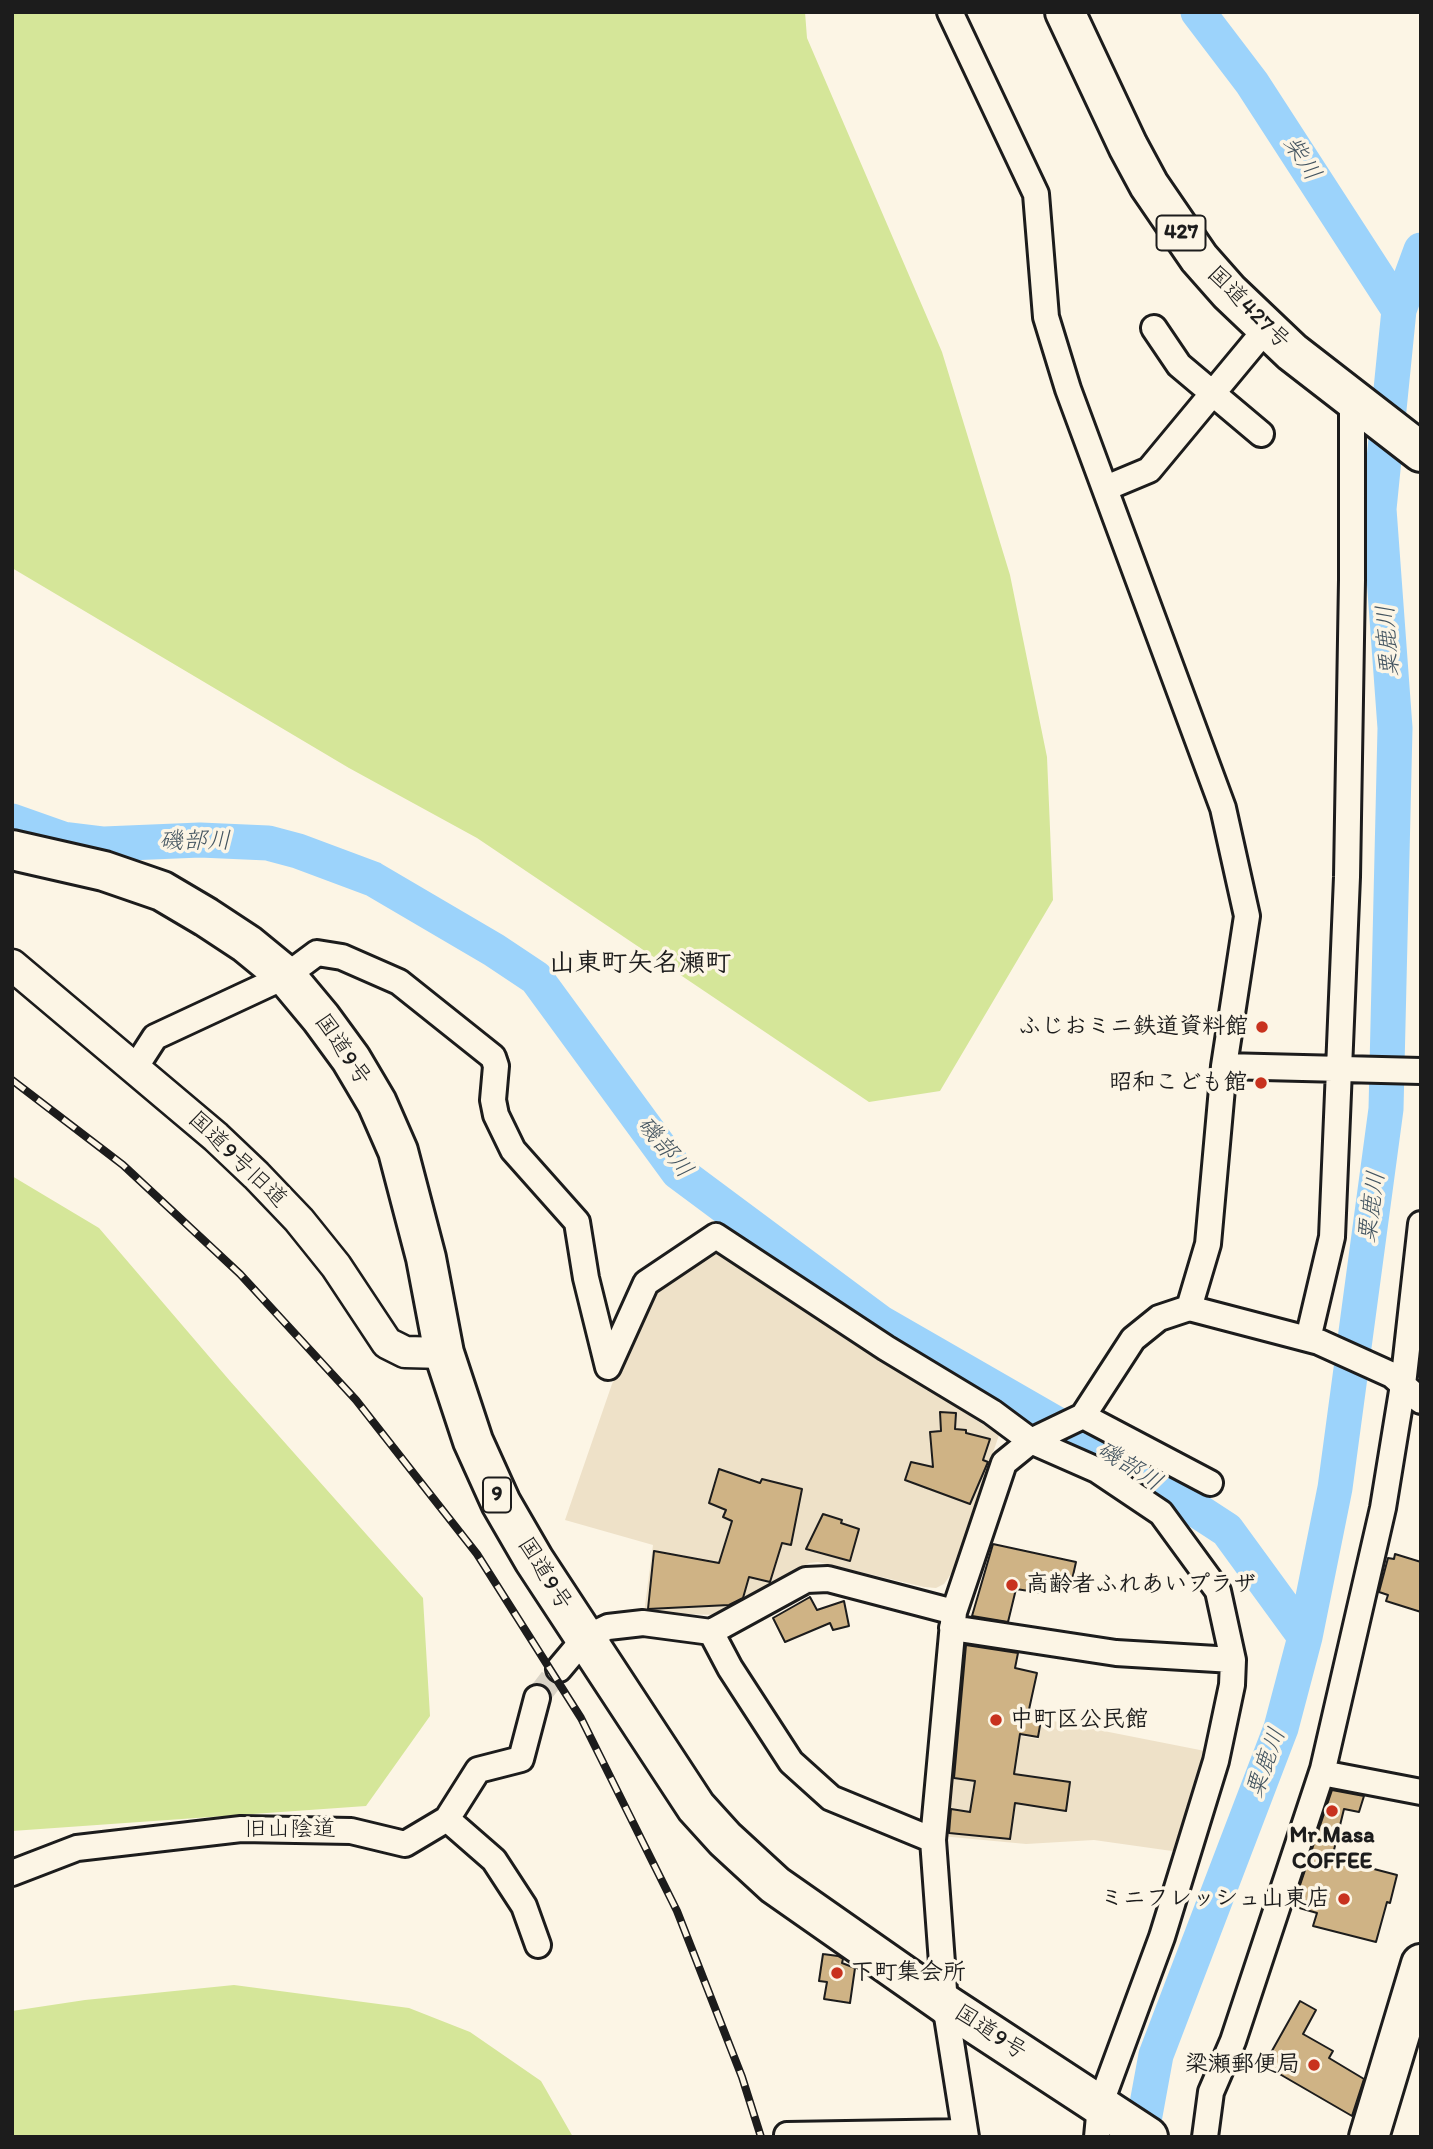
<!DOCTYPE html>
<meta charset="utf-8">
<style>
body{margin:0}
#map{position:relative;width:1433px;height:2149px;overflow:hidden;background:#fcf5e5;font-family:Itim,sans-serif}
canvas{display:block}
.frame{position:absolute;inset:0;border:14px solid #1c1c1c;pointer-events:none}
</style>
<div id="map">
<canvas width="1433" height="2149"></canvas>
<div class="frame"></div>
</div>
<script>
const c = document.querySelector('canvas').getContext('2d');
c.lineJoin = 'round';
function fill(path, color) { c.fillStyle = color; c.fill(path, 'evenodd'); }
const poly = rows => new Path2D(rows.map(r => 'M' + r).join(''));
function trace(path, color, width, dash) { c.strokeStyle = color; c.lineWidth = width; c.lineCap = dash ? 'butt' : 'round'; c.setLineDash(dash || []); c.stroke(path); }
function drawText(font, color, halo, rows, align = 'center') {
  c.font = font + ' Itim,"Klee One",sans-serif'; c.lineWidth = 7; c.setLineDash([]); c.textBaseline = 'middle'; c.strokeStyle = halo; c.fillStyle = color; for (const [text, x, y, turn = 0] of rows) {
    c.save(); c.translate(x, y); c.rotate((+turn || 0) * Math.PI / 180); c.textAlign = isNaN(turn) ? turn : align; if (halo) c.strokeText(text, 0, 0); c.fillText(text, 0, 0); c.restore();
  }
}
const built = poly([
 [718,1251,999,1435,953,1571,944,1584,936,1588,924,1587,818,1562,809,1563,727,1613,718,1615,644,1613,653,1545,565,1520,612,1384,657,1289,711,1252],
 [1043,1719,1205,1751,1179,1852,1094,1840,1026,1844,941,1836,947,1722,1038,1739]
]);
const green = poly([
 [12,12,805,12,807,38,942,352,1010,575,1047,757,1053,900,940,1091,869,1102,477,838,349,768,12,568],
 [12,1176,99,1228,230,1381,423,1598,430,1716,366,1806,12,1831],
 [234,1985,409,2008,470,2032,541,2081,573,2137,12,2137,12,2011,85,2000]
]);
const river = poly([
 [1198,12,1252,83,1399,310],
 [12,821,63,839,104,844,200,840,268,843,298,851,373,879,494,950,536,978,678,1172,881,1323,1126,1464,1227,1530,1305,1637],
 [1141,2137,1156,2055,1281,1728,1305,1637,1335,1488,1386,1109,1395,728,1379,509,1399,310,1421,250]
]);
const building = poly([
 [940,1412,956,1413,955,1429,966,1430,966,1433,990,1439,983,1460,988,1462,970,1504,905,1480,911,1462,933,1467,930,1432,941,1431,940,1412],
 [719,1469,760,1483,762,1479,802,1489,791,1545,782,1543,770,1582,749,1577,743,1598,729,1605,648,1609,654,1551,719,1563,732,1521,723,1517,726,1510,709,1503,719,1469],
 [823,1514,842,1520,841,1523,859,1529,850,1561,806,1549,823,1514],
 [993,1544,1076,1562,1072,1580,1046,1577,1042,1593,1016,1589,1008,1622,972,1616,993,1544],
 [1395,1554,1421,1562,1421,1612,1386,1601,1388,1595,1379,1592,1388,1558,1394,1559,1395,1554],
 [810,1597,817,1610,844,1601,849,1626,833,1630,830,1623,785,1642,773,1618,810,1597],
 [966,1645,1018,1653,1015,1668,1037,1673,1028,1714,1032,1715,1032,1719,1041,1720,1038,1737,1020,1734,1014,1774,1070,1782,1066,1811,1015,1803,1010,1839,949,1833,951,1809,970,1812,975,1781,954,1778,966,1645],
 [1332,1790,1364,1796,1359,1812,1344,1809,1333,1854,1348,1858,1347,1862,1397,1875,1390,1903,1387,1902,1376,1942,1313,1926,1317,1913,1296,1907,1300,1885,1332,1790],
 [823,1954,838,1956,843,1959,842,1963,855,1968,850,2003,824,1999,827,1982,819,1981,823,1954],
 [1300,2001,1316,2010,1303,2034,1333,2051,1329,2058,1364,2079,1352,2116,1264,2065,1300,2001]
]);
const minorTunnel = poly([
 [537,1698,559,1669]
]);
const minor = poly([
 [950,12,1036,194,1046,317,1068,389,1223,808,1247,916,1224,1066,1208,1244,1189,1308],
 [1154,328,1179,365,1261,434],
 [1106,488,1149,470,1266,329],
 [1224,1066,1421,1071],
 [135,1068,155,1037,286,976,317,953,342,957,399,982,493,1057,496,1066,493,1100,496,1115,513,1150,577,1222,586,1278,608,1367,646,1283,716,1236,886,1348,992,1412,1031,1441,1097,1470,1161,1513,1218,1591,1233,1660,1232,1685,1216,1761,1162,1937,1100,2105,1097,2137],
 [1308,1339,1332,1237,1347,877,1352,580,1352,399],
 [1083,1416,1210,1483],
 [952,1628,1116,1653,1233,1660],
 [711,1632,730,1668,791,1762,831,1798,933,1840],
 [559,1669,585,1638,608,1627,643,1623,711,1632,806,1580,828,1579,954,1612],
 [1322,1773,1421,1792],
 [447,1819,494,1860,524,1906,538,1945],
 [12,1873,77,1848,241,1829,351,1831,405,1844,447,1819,478,1770,521,1759,537,1698],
 [787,2135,965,2132],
 [966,2137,945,2004,933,1840,954,1612,1004,1463,1031,1441,1083,1416,1133,1339,1159,1318,1189,1308,1319,1342,1392,1375,1421,1401],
 [1205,2137,1211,2092,1233,2041,1323,1769,1383,1508,1403,1385,1421,1224]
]);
const tertiary = poly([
 [12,965,216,1137,256,1175,299,1220,336,1266,387,1343,405,1352,444,1353]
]);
const trunk = poly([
 [1065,12,1128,146,1149,185,1199,258,1229,292,1292,352,1421,452],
 [12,850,104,871,162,891,206,917,247,944,286,976,321,1018,351,1059,377,1103,398,1151,426,1258,444,1353,473,1441,501,1503,534,1560,696,1807,725,1839,775,1885,945,2004,1148,2137],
 [1369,2137,1421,1964]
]);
const rail = poly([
 [12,1080,123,1165,240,1274,356,1400,477,1554,581,1718,677,1911,742,2077,761,2137]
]);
const markers = [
 [1262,1027,7,"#c8321e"],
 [1261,1083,7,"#c8321e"],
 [1012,1585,7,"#c8321e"],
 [996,1720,7,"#c8321e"],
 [1332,1811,7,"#c8321e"],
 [1344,1899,7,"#c8321e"],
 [837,1973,7,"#c8321e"],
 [1314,2065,7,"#c8321e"]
];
const shields = [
 [1181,233,49],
 [497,1495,28]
];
const shieldNames = [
 ["427",1181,233],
 ["9",497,1495]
];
const streetNames = [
 ["国道427号",1248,308,45],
 ["国道9号",342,1050,56],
 ["国道9号旧道",237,1160,44],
 ["国道9号",544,1574,58],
 ["旧山陰道",290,1830],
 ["国道9号",990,2033,33]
];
const poiNames = [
 ["ふじおミニ鉄道資料館",1248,1027],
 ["昭和こども館",1247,1083],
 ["高齢者ふれあいプラザ",1026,1585,"left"],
 ["中町区公民館",1010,1720,"left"],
 ["Mr.Masa",1332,1836,"center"],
 ["COFFEE",1332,1862,"center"],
 ["ミニフレッシュ山東店",1330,1899],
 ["下町集会所",851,1973,"left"],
 ["梁瀬郵便局",1300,2065]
];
const waterNames = [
 ["柴川",1301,159,57],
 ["粟鹿川",1389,641,-94],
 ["磯部川",195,842],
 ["磯部川",664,1148,50],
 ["粟鹿川",1373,1207,-82],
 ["磯部川",1129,1467,32],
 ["粟鹿川",1267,1763,-70]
];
const quarterNames = [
 ["山東町矢名瀬町",640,964]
];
fill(built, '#eee1c8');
fill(green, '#d5e699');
trace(river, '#9cd3fb', 35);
fill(building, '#cfb385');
trace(building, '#1c1c1c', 2);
trace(minorTunnel, '#dad4c7', 24, [24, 12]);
trace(minor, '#1c1c1c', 30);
trace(tertiary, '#1c1c1c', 35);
trace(trunk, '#1c1c1c', 44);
trace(minor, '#fcf5e5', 24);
trace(tertiary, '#fcf5e5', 30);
trace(trunk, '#fcf5e5', 38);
trace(rail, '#1c1c1c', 8);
trace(rail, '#fcf5e5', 5, [16]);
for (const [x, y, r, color] of markers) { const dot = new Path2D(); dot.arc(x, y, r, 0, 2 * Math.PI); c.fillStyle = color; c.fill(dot); trace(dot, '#fcf5e5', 2.5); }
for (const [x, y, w] of shields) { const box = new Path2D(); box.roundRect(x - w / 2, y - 17.5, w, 35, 5); c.fillStyle = '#fcf5e5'; c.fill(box); trace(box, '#1c1c1c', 2); }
drawText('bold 21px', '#1c1c1c', null, shieldNames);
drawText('23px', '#1c1c1c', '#fcf5e5', streetNames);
drawText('bold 23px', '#1c1c1c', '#fcf5e5', poiNames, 'right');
drawText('italic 24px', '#42535f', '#fcf5e5', waterNames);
drawText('bold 26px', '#1c1c1c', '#fcf5e5', quarterNames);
</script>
